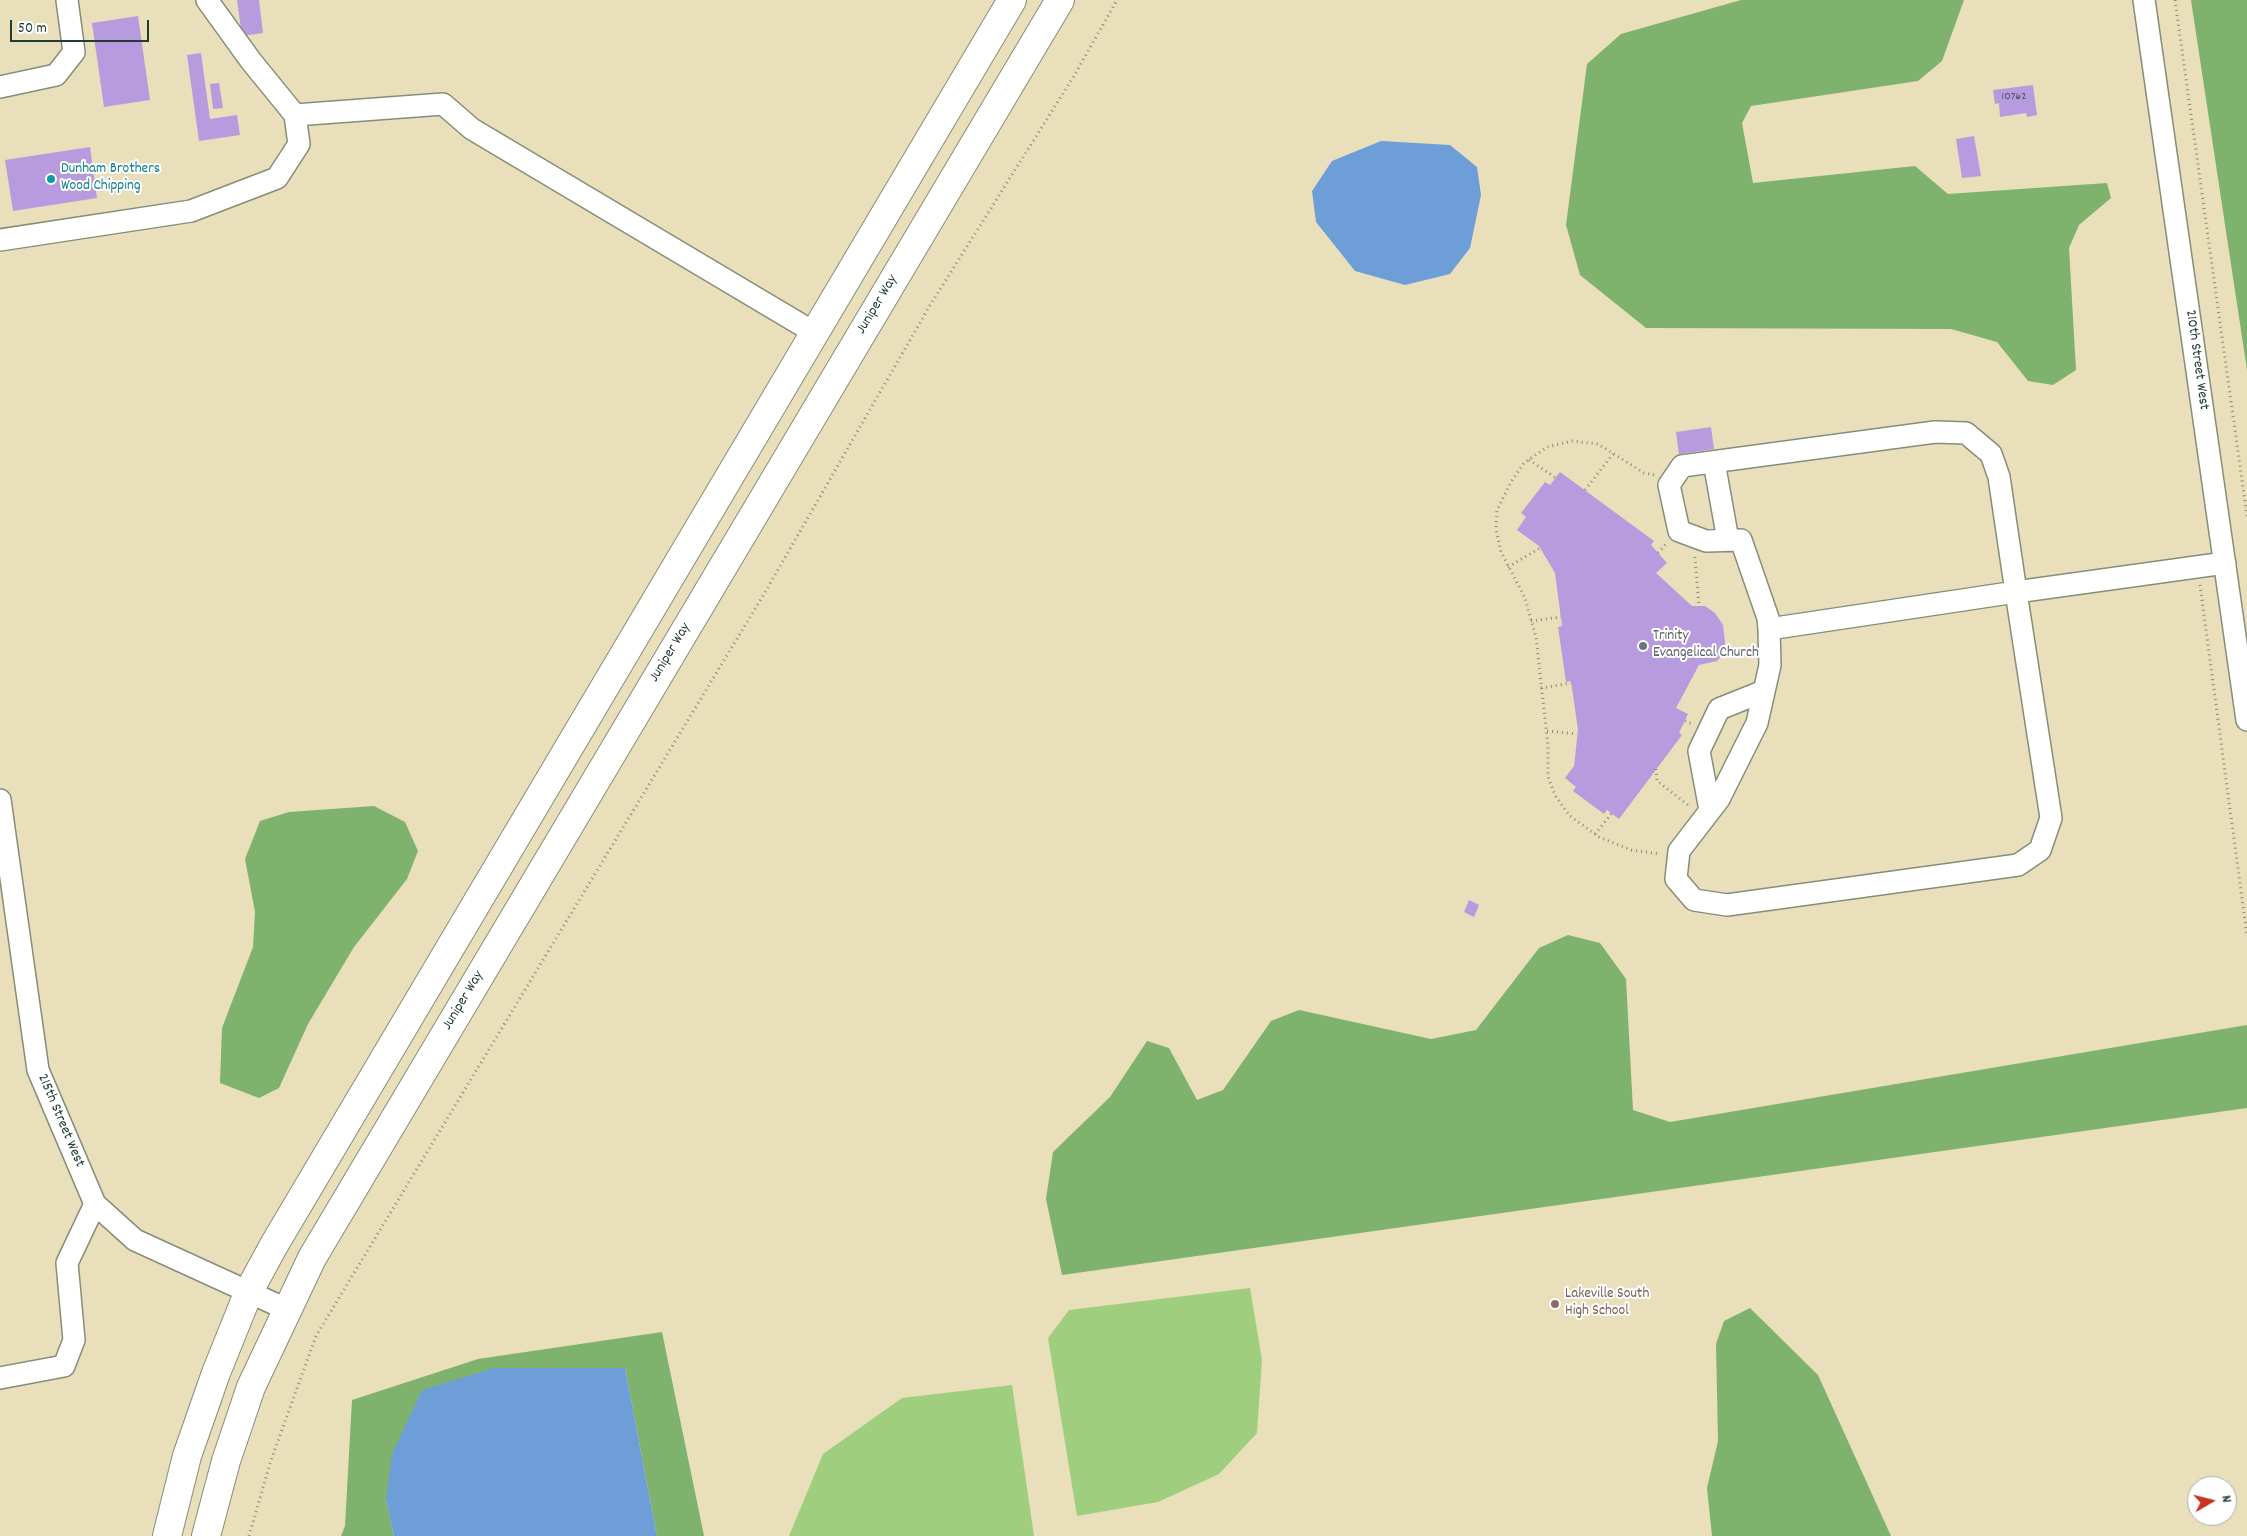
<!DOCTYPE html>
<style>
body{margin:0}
#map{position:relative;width:2247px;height:1536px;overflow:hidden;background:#e9dfbb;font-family:Dekko,sans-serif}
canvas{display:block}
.north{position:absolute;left:2187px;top:1476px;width:50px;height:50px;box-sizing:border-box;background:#fff;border:1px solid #a5b1ae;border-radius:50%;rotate:82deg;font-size:14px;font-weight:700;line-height:20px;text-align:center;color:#1f3d34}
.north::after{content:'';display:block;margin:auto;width:18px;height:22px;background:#c8321e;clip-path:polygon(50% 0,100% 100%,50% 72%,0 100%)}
.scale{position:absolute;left:10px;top:20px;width:139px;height:22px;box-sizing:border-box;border:2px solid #1f3d34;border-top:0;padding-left:6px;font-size:15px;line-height:18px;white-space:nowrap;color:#1f3d34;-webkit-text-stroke:4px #fff;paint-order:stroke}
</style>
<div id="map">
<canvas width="2247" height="1536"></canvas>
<div class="north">N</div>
<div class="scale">50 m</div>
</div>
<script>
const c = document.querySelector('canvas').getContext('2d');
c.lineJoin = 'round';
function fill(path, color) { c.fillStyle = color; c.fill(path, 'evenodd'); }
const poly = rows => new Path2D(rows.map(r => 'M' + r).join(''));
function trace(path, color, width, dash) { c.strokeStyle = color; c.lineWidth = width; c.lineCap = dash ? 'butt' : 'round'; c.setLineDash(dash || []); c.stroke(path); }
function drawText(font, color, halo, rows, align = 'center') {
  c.font = font + ' Dekko,sans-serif'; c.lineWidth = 4; c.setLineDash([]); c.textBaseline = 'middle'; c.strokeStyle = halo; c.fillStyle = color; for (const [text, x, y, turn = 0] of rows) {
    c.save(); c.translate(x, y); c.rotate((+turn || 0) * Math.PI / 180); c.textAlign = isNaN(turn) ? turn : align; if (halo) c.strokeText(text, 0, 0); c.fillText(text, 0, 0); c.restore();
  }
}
const green = poly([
 [1250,1288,1262,1360,1257,1433,1219,1474,1158,1502,1077,1516,1048,1338,1069,1310],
 [1012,1385,1034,1536,789,1536,823,1454,902,1398]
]);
const forest = poly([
 [1741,0,1964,0,1942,61,1918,81,1751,106,1742,123,1753,183,1915,166,1948,194,2107,183,2111,198,2079,225,2069,248,2076,370,2053,385,2028,381,1997,342,1951,329,1646,328,1580,275,1566,225,1587,64,1621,34],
 [2191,0,2247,0,2247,370],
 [374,806,405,822,418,851,407,879,354,947,308,1024,279,1088,259,1098,220,1083,222,1028,253,947,255,912,245,859,260,821,289,812],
 [1568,935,1600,943,1626,979,1633,1110,1670,1122,2247,1025,2247,1108,1062,1275,1046,1199,1053,1152,1110,1097,1147,1041,1169,1048,1197,1100,1223,1090,1271,1021,1299,1010,1431,1039,1476,1030,1539,948],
 [1750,1308,1818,1375,1891,1536,1712,1536,1707,1488,1718,1441,1716,1344,1724,1321],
 [662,1332,704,1536,657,1536,625,1368,494,1368,386,1500,394,1536,341,1536,345,1526,352,1400,478,1359]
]);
const water = poly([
 [1381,141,1450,145,1477,167,1481,195,1470,248,1450,274,1405,285,1355,271,1316,222,1312,191,1332,161],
 [494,1368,625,1368,657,1536,394,1536,386,1500,392,1454,422,1390]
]);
const building = poly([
 [237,0,259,0,263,33,242,36],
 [138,16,150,100,104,107,92,23],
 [201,53,210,119,237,115,240,135,199,141,187,55],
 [219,83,223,108,213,109,210,84],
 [2033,85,2037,115,2027,117,2026,113,2000,117,1999,103,1995,104,1993,90],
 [1974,136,1981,176,1962,178,1956,139],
 [90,147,97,198,13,211,5,160],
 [1711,427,1714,449,1679,454,1676,432],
 [1560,472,1654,541,1651,545,1667,563,1656,573,1692,606,1705,606,1715,613,1723,625,1725,643,1723,654,1717,661,1699,665,1676,708,1688,714,1679,733,1682,735,1619,819,1607,810,1604,814,1573,791,1576,787,1565,778,1574,766,1578,730,1571,681,1566,682,1558,627,1562,626,1555,573,1539,546,1517,530,1526,517,1521,513,1545,482,1550,485],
 [1469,900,1479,905,1474,917,1464,912]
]);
const path = poly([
 [2175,0,2247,516],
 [1529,460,1556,478],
 [1654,475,1644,473,1598,444,1572,441,1547,447,1524,463,1511,482,1497,510,1496,529,1501,552,1525,598,1536,637,1548,746,1548,777,1556,797,1570,816,1599,837,1631,850,1660,854],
 [1585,490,1613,454],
 [1658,553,1666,544],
 [1695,557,1699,606],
 [1508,567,1540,548],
 [2200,585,2247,936],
 [1531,621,1561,617],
 [1541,688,1571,683],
 [1685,721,1692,724],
 [1547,731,1577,734],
 [1656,769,1657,781,1688,805],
 [1595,834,1612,813],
 [249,1536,271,1460,316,1336,764,594,929,307,1074,76,1117,0]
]);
const minor = poly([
 [207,0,251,61,295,115],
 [2144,0,2247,720],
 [0,87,56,75,74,52,67,0],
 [0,240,191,211,277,178,299,144,295,115,443,104,472,129,815,333],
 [1714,462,1728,540],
 [1769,629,2016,592,1999,477,1991,454,1966,433,1935,432,1682,466,1669,485,1679,531,1706,541,1741,540,1768,618,1769,629,1770,665,1757,723,1719,799,1679,851,1676,879,1694,900,1727,905,2018,865,2040,850,2051,818,2016,592,2225,563],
 [0,800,38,1070,95,1204,135,1240,286,1309],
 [1710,810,1699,751,1719,709,1764,691],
 [0,1378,64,1366,74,1340,67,1263,95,1204]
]);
const major = poly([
 [167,1536,187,1456,216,1373,249,1291,274,1245,1012,0],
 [206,1536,226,1461,251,1387,312,1258,1060,0]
]);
const markers = [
 [51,179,5,"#0f9aa8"],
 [1643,646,5,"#6b7280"],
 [1555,1304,5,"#8d6e63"]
];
const numberNames = [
 ["10762",2014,97]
];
const cultureNames = [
 ["Dunham Brothers",61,170],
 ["Wood Chipping",61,187]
];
const streetNames = [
 ["Juniper Way",878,305,-59],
 ["210th Street West",2196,360,82],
 ["Juniper Way",671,653,-59],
 ["Juniper Way",464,1001,-59],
 ["215th Street West",60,1121,67]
];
const worshipNames = [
 ["Trinity",1653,637],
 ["Evangelical Church",1653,654]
];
const educationNames = [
 ["Lakeville South",1565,1295],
 ["High School",1565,1312]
];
fill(green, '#9fcf7e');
fill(forest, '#7fb26d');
fill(water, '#6e9ed8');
fill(building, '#b89bdf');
trace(minor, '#848e78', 24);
trace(major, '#848e78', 30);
trace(path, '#848e78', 3, [1, 4]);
trace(minor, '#fff', 21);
trace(major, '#fff', 28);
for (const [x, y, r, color] of markers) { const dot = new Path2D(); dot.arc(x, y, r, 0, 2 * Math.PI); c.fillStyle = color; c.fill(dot); trace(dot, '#fff', 2); }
drawText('12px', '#45545f', null, numberNames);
drawText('15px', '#0d838f', '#fff', cultureNames, 'left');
drawText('15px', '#1f3d34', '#fff', streetNames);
drawText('15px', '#5b616d', '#fff', worshipNames, 'left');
drawText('15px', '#785e54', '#fff', educationNames, 'left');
</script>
